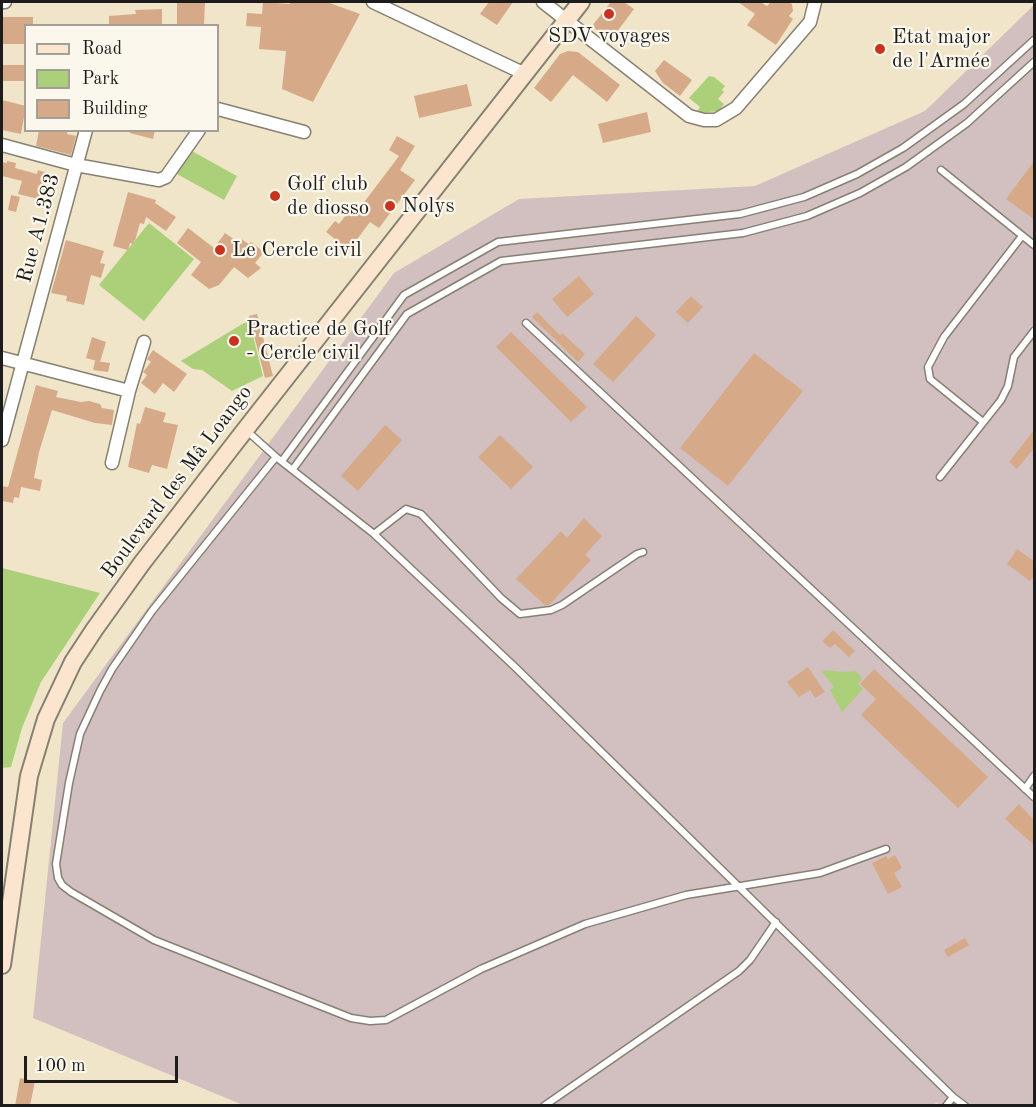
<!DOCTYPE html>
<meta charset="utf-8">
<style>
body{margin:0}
#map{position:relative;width:1036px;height:1107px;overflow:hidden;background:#f0e5c9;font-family:"Old Standard TT",serif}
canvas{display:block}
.frame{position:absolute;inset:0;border:3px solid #1c1c1c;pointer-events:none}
.legend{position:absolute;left:24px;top:24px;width:195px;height:108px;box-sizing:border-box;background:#fbf7ec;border:2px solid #a29f99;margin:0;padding:8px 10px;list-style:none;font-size:18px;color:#1c1c1c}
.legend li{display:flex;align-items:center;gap:12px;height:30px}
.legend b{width:30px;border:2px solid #a29f99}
.scale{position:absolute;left:24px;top:1056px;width:154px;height:27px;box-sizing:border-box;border:3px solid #1c1c1c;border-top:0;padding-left:8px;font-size:18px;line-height:21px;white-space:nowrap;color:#1c1c1c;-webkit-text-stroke:4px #fbf7ec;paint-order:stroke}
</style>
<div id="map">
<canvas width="1036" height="1107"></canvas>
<div class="frame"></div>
<ul class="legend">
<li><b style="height:8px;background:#fce5cf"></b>Road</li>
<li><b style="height:16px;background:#acd079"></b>Park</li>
<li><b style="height:16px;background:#d6aa88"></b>Building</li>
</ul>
<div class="scale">100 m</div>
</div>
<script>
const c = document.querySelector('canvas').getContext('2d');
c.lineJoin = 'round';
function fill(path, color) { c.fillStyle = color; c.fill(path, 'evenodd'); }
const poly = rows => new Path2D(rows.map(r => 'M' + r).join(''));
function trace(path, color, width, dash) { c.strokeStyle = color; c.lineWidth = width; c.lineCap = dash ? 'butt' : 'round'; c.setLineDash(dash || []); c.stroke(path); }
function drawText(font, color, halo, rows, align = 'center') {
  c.font = font + ' "Old Standard TT",serif'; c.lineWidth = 4.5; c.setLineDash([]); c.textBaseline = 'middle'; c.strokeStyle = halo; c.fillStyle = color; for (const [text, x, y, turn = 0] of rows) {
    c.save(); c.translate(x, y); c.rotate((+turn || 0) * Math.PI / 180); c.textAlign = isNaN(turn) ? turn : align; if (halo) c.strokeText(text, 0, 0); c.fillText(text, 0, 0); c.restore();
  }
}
const industrial = poly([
 [1034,5,1034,1105,936,1105,938,1102,931,1106,243,1105,33,1018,63,723,394,273,519,199,755,186,925,111]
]);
const green = poly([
 [709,76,714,77,725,86,722,90,724,92,718,99,724,104,719,111,699,113,697,112,700,107,689,98],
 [190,150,237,176,224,200,177,174],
 [149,223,194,259,144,321,99,285],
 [249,320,263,376,232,391,202,370,193,369,181,361],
 [2,568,100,593,41,682,22,728,11,767,2,768],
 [825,670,844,672,856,671,862,678,858,684,863,689,842,712,830,690,834,687,822,672]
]);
const building = poly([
 [177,2,205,2,204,26,177,26],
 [263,2,290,4,290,2,327,2,360,14,313,102,282,89,286,51,259,49,261,27,246,26,247,13,262,14],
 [489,2,513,2,497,25,480,14],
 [611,2,624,2,634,9,610,41,592,26],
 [738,2,760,2,767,6,771,2,789,2,792,4,793,11,789,16,793,19,776,45,747,25,755,14],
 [162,9,162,26,109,26,109,16,136,14,135,10],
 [2,17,33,17,33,26,26,26,26,44,2,44],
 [568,51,578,52,620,85,607,102,573,75,551,102,534,88,560,54],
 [664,60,692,80,680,96,663,83,655,71],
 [2,65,26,65,26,81,2,81],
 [467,84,472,106,419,118,414,96],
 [2,100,26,106,21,134,2,130],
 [647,112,651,132,603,143,598,124],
 [39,130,68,130,67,134,76,136,71,155,36,146],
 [130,130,155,130,153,139,130,133],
 [397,136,415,146,400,170,415,180,379,228,370,222,349,250,326,232,335,221,339,224,351,209,356,213,399,156,389,150],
 [1035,160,1035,220,1006,199],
 [7,161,16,163,15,168,37,174,38,170,50,174,42,200,18,194,22,181,2,176,2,162,7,163],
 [128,192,156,200,155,203,176,217,166,231,146,217,144,224,140,223,135,241,134,240,133,244,130,243,128,250,113,246],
 [11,195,20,197,16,212,8,210],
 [188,228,214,248,225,233,238,242,241,239,249,244,251,242,264,252,255,263,261,268,248,278,234,267,219,285,209,289,191,275,201,262,177,243],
 [66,240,104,251,100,263,105,264,101,278,91,275,84,305,66,301,67,296,51,293],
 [579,276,594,294,567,317,552,299],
 [691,296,703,307,688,323,676,312],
 [537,312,560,335,562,333,585,354,578,362,532,317],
 [257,314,273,376,265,378,249,316],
 [636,316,656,335,613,382,593,364],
 [511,332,587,407,571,422,496,347],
 [92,337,106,342,100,362,86,358],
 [153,350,187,374,174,392,163,383,155,394,141,383,147,375,143,372,151,362,147,359],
 [754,353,803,391,728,486,680,448],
 [95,361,110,363,108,372,93,370],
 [36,385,58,391,56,397,81,402,89,401,100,404,102,408,114,410,112,425,95,423,52,410,39,452,34,478,42,480,40,491,21,487,19,498,14,497,13,503,2,501,2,486,8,487],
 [145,407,166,413,163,422,178,425,167,469,152,465,149,473,128,467,137,423,140,424],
 [385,425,402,440,358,491,341,476],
 [1035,429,1035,447,1017,469,1009,462],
 [500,435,533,467,511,489,478,457],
 [584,518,602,536,585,555,591,560,549,605,545,605,516,579,561,531,567,538],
 [1017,549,1035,562,1035,575,1030,581,1007,564],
 [833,630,855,651,849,657,835,644,830,648,822,641],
 [808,667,825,692,815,698,810,690,799,697,787,682],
 [874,669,988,777,958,808,861,715,876,699,860,684],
 [1019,804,1035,821,1035,846,1005,819],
 [895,855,902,868,894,873,902,887,888,894,872,863,886,856,888,859],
 [965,938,969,945,948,957,944,950],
 [20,1078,35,1081,30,1106,15,1106]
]);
const lane = poly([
 [941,170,1034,245],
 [526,323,1034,797],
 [983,422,930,379,928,367,944,337,1022,236],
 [246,430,276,457,374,534,515,667,953,1097,965,1106],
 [276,457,152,611,112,669,100,691,80,734,69,783,56,864,58,878,62,885,71,892,154,940,351,1018,370,1021,386,1020,481,969,585,924,686,895,820,873,886,849],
 [282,461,404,295,498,242,740,214,804,197,857,174,903,148,964,104,1034,40],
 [293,469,407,314,501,261,743,233,807,216,860,193,906,167,967,123,1034,62],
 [940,477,1001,400,1008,386,1014,357,1034,331],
 [374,534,406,509,421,514,501,598,520,614,551,610,562,605,637,554,643,552],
 [1025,789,1034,776],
 [544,1106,739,971,750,960,776,922],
 [946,1106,953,1097]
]);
const street = poly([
 [2,2,5,2],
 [373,2,525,74],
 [543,2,689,116,704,120,716,120,736,108,810,22,815,2],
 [218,109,304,132],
 [2,145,76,165,159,180,166,177,199,130],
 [2,358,129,391],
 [2,440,86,130],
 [112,463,129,391,144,342]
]);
const secondary = poly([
 [2,965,29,776,46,719,73,662,94,630,142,563,245,430,581,2]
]);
const markers = [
 [609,14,6,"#c8321e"],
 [880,49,6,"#c8321e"],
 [275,196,6,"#c8321e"],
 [390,206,6,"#c8321e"],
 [220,250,6,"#c8321e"],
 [234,341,6,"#c8321e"]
];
const poiNames = [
 ["SDV voyages",609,36,"center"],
 ["Etat major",892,37],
 ["de l'Armée",892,61],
 ["Golf club",287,184],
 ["de diosso",287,208],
 ["Nolys",402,206],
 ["Le Cercle civil",232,250],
 ["Practice de Golf",246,329],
 ["- Cercle civil",246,353]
];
const streetNames = [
 ["Rue A1.383",39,228,-75],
 ["Boulevard des Mâ Loango",177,482,-53]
];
fill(industrial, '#d2bfc0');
fill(green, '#acd079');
fill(building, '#d6aa88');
trace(lane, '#868072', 9);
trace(street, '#868072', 15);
trace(secondary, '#868072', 20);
trace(lane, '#fff', 6);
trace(street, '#fff', 12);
trace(secondary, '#fce5cf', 16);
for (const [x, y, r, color] of markers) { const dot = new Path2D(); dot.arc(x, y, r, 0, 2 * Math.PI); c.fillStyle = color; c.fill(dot); trace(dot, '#fbf7ec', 2); }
drawText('21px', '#1c1c1c', '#fbf7ec', poiNames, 'left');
drawText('21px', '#1c1c1c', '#fbf7ec', streetNames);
</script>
